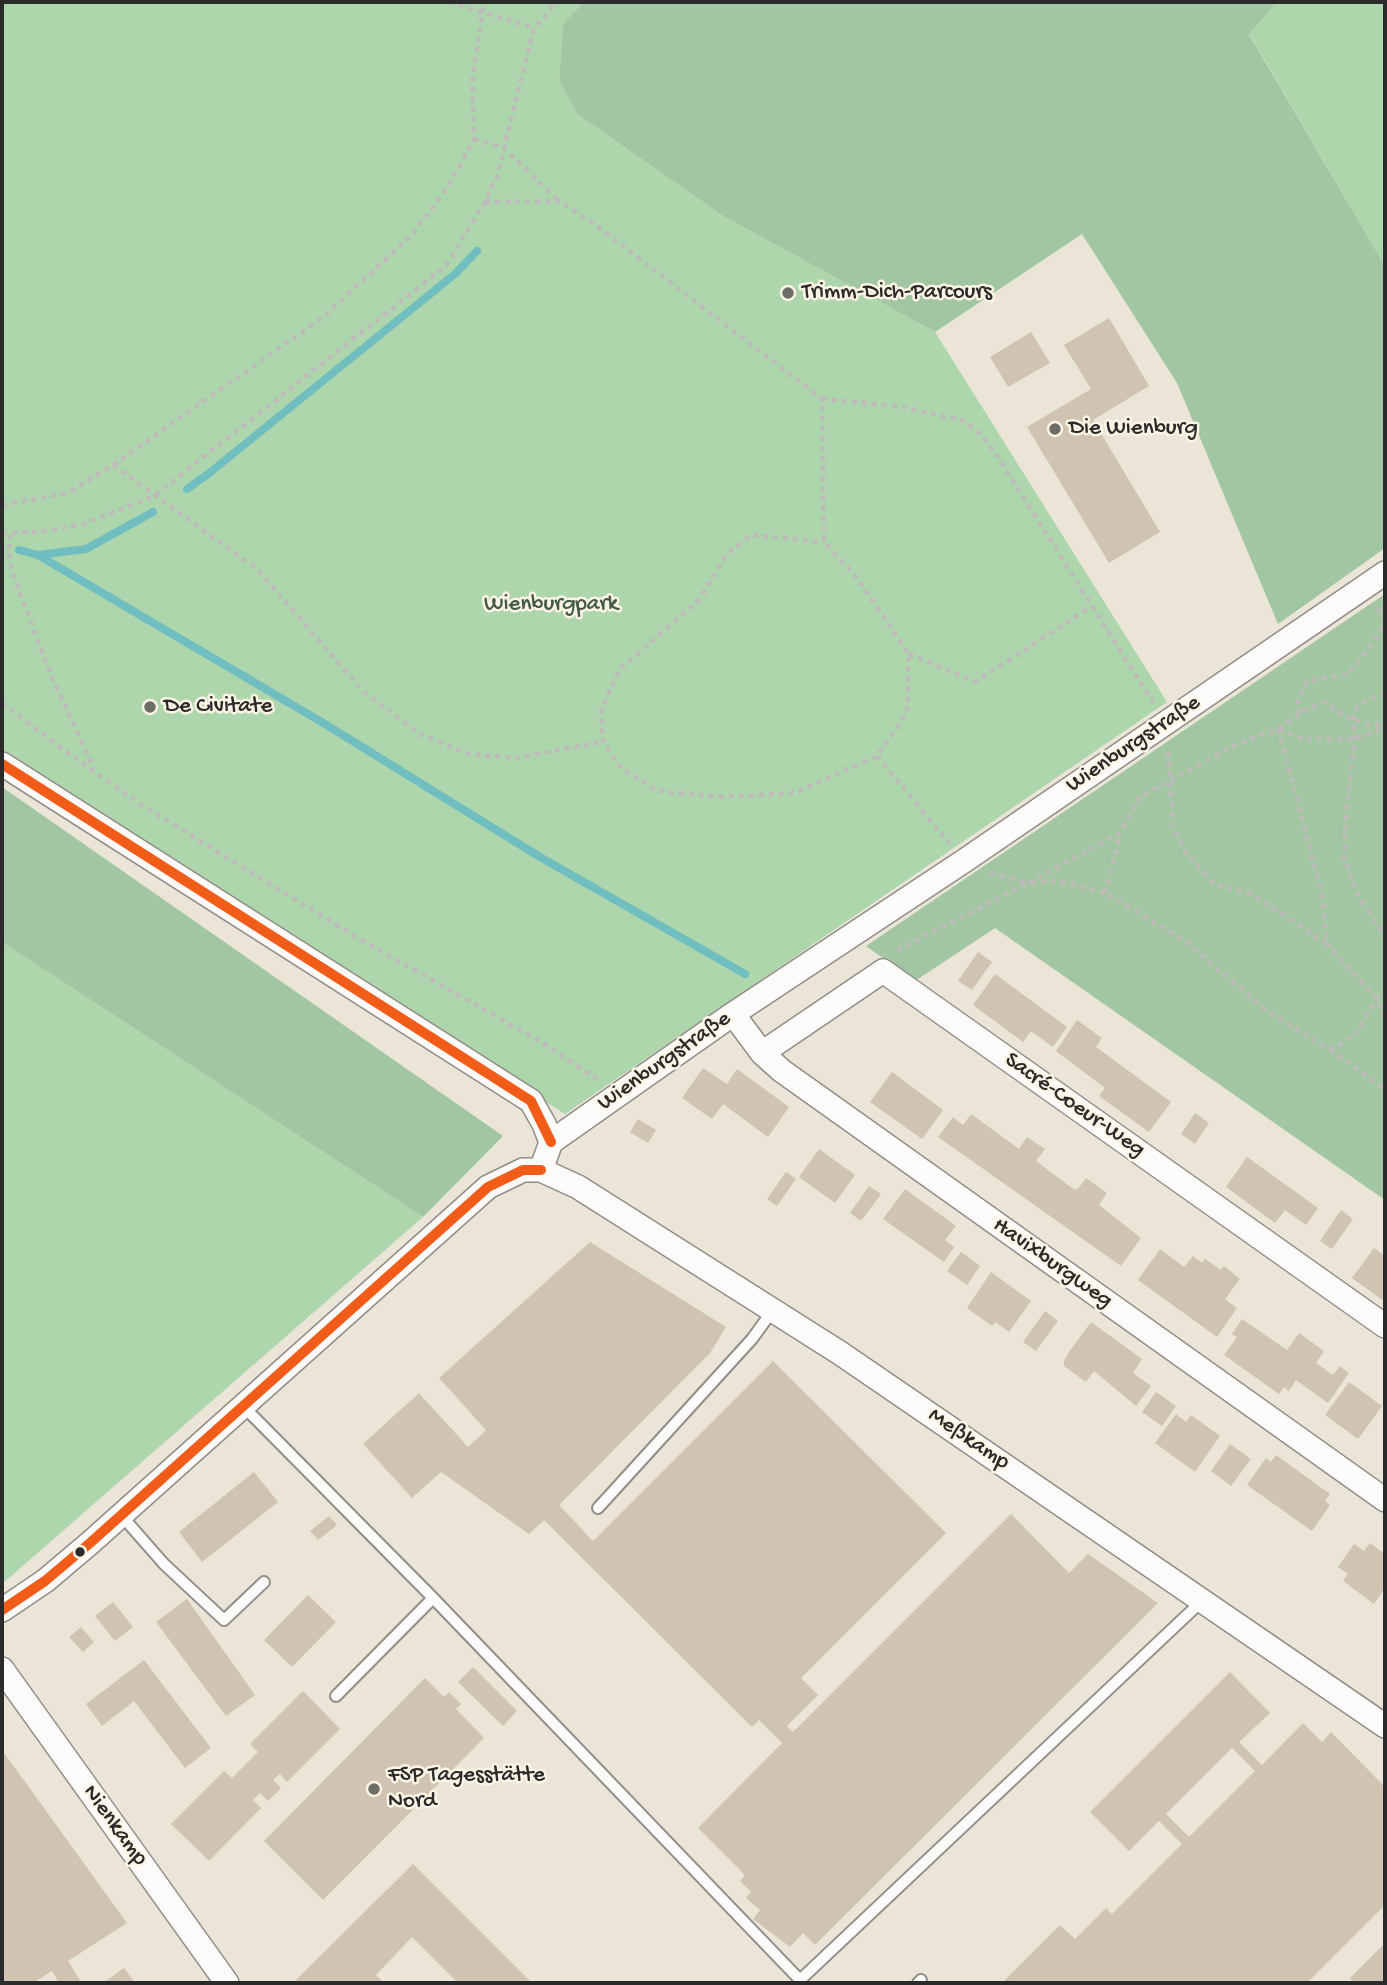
<!DOCTYPE html>
<meta charset="utf-8">
<style>
body{margin:0}
#map{position:relative;width:1387px;height:1985px;overflow:hidden;background:#eae5d7;font-family:"Gochi Hand",sans-serif}
canvas{display:block}
.frame{position:absolute;inset:0;border:4px solid #2b2b2b;pointer-events:none}
</style>
<div id="map">
<canvas width="1387" height="1985"></canvas>
<div class="frame"></div>
</div>
<script>
const c = document.querySelector('canvas').getContext('2d');
c.lineJoin = 'round';
function fill(path, color) { c.fillStyle = color; c.fill(path, 'evenodd'); }
const poly = rows => new Path2D(rows.map(r => 'M' + r).join(''));
function trace(path, color, width, dash) { c.strokeStyle = color; c.lineWidth = width; c.lineCap = dash ? 'butt' : 'round'; c.setLineDash(dash || []); c.stroke(path); }
function drawText(font, color, halo, rows, align = 'center') {
  c.font = font + ' "Gochi Hand",sans-serif'; c.lineWidth = 5; c.setLineDash([]); c.textBaseline = 'middle'; c.strokeStyle = halo; c.fillStyle = color; for (const [text, x, y, turn = 0] of rows) {
    c.save(); c.translate(x, y); c.rotate((+turn || 0) * Math.PI / 180); c.textAlign = isNaN(turn) ? turn : align; if (halo) c.strokeText(text, 0, 0); c.fillText(text, 0, 0); c.restore();
  }
}
const green = poly([
 [2,2,584,2,563,24,559,80,577,114,723,216,935,332,1167,702,565,1114,2,757],
 [1277,2,1385,2,1385,266,1249,33],
 [2,942,423,1217,2,1584]
]);
const forest = poly([
 [584,2,1277,2,1249,34,1385,266,1385,548,1278,624,1177,383,1082,234,935,332,723,216,577,114,559,80,563,24],
 [1385,594,1385,1200,995,928,915,981,866,946],
 [2,787,503,1136,423,1217,2,942]
]);
const stream = poly([
 [187,489,208,474,455,274,477,251],
 [19,550,38,555,325,724,540,857,745,974],
 [38,555,86,549,153,512]
]);
const building = poly([
 [1109,318,1149,386,1093,420,1160,532,1109,563,1027,427,1091,389,1064,345],
 [1031,332,1050,363,1008,387,990,357],
 [978,952,992,962,972,990,958,981],
 [995,974,1067,1027,1053,1047,1031,1031,1023,1042,973,1005],
 [1077,1020,1102,1038,1096,1047,1171,1102,1149,1132,1099,1096,1105,1088,1056,1051],
 [703,1068,727,1084,737,1069,789,1107,768,1137,723,1104,712,1119,682,1098],
 [892,1072,943,1110,922,1139,870,1102],
 [1195,1113,1209,1123,1195,1144,1181,1134],
 [971,1114,1019,1149,1027,1137,1045,1149,1036,1161,1072,1188,1077,1190,1086,1178,1107,1193,1099,1205,1141,1238,1121,1266,938,1137,953,1117,963,1125],
 [638,1119,656,1130,648,1143,630,1132],
 [819,1149,855,1175,835,1203,799,1177],
 [1247,1157,1318,1208,1306,1225,1285,1210,1275,1223,1226,1187],
 [786,1172,796,1179,777,1206,767,1199],
 [869,1186,881,1194,861,1221,850,1213],
 [905,1189,956,1226,945,1240,954,1247,944,1262,883,1219],
 [1341,1210,1353,1219,1332,1249,1320,1241],
 [590,1242,726,1327,710,1353,559,1505,593,1541,773,1361,946,1533,801,1678,818,1695,787,1726,793,1732,1011,1514,1069,1573,1088,1554,1158,1603,815,1945,803,1933,790,1947,753,1919,760,1910,746,1898,751,1892,740,1881,745,1875,698,1828,782,1743,759,1720,752,1727,544,1520,529,1534,441,1472,412,1498,363,1444,419,1393,468,1447,486,1430,439,1378],
 [1374,1248,1385,1256,1385,1302,1352,1278],
 [1160,1249,1184,1267,1193,1256,1202,1263,1205,1259,1221,1270,1224,1266,1240,1279,1225,1299,1237,1308,1217,1337,1138,1280],
 [961,1252,980,1266,967,1285,947,1271],
 [991,1272,1031,1301,1009,1332,995,1322,992,1326,967,1308],
 [1045,1311,1058,1321,1036,1351,1023,1342],
 [1242,1319,1287,1350,1299,1333,1324,1351,1316,1363,1333,1375,1340,1366,1349,1373,1328,1403,1296,1380,1289,1391,1284,1387,1279,1394,1224,1355,1237,1337,1232,1334],
 [1091,1322,1142,1359,1133,1373,1151,1386,1136,1406,1094,1371,1086,1382,1064,1366,1064,1361,1069,1352],
 [1349,1382,1382,1406,1358,1439,1325,1415],
 [1156,1392,1176,1406,1162,1426,1142,1412],
 [1176,1414,1186,1422,1191,1415,1220,1436,1195,1472,1155,1443],
 [1230,1444,1251,1459,1231,1486,1211,1471],
 [1276,1455,1330,1494,1325,1501,1330,1505,1312,1531,1247,1485,1266,1458,1271,1462],
 [254,1472,278,1502,202,1562,179,1532],
 [329,1516,337,1525,318,1540,310,1531],
 [1370,1543,1385,1554,1385,1588,1374,1604,1343,1581,1348,1574,1338,1567,1354,1544,1364,1551],
 [308,1595,336,1622,292,1667,264,1640],
 [187,1599,255,1695,226,1716,156,1622],
 [113,1602,133,1627,115,1641,95,1616],
 [81,1627,94,1642,83,1652,69,1637],
 [144,1660,211,1748,185,1768,134,1701,102,1726,86,1704],
 [473,1667,517,1711,503,1726,458,1682],
 [1230,1672,1270,1713,1239,1742,1262,1765,1303,1723,1322,1742,1331,1732,1385,1787,1385,1905,1307,1983,1002,1983,1060,1925,1075,1939,1106,1908,1112,1914,1182,1844,1159,1821,1129,1851,1090,1812],
 [1232,1748,1255,1771,1189,1837,1166,1814],
 [425,1678,444,1697,449,1692,461,1704,456,1709,484,1738,323,1900,264,1841],
 [303,1691,340,1729,287,1782,280,1774,273,1780,281,1788,268,1801,260,1793,253,1800,261,1808,209,1861,171,1824,224,1771,232,1778,258,1752,250,1744],
 [2,1750,127,1923,68,1961,82,1983,59,1983,52,1971,33,1983,2,1983],
 [413,1864,532,1983,452,1983,456,1981,412,1937,376,1975,384,1983,293,1983],
 [1385,1943,1385,1983,1355,1983,1350,1978],
 [124,1968,135,1983,103,1983]
]);
const path = poly([
 [449,2,534,28],
 [474,139,504,148,559,201],
 [485,202,559,201,593,223,822,399,824,542,854,574,909,654,907,713,877,756,795,793,722,797,658,791,621,768,603,742,601,710,619,670,699,600,727,554,751,535,824,542],
 [822,399,898,406,964,421,981,435,994,451,1154,704],
 [113,465,257,569,362,690,421,735,469,754,515,758,603,742],
 [2,505,68,493,113,465,322,318,411,236,448,187,474,139,472,82,484,2],
 [2,533,48,531,86,523,154,496,446,266,485,202,497,176,534,28,557,2],
 [10,534,9,553,12,572,50,673,94,769],
 [909,654,975,682,1092,606],
 [1385,693,1367,700,1357,708,1353,721,1355,739,1346,816,1344,858,1360,899,1385,937],
 [2,703,53,742,140,804,358,938,541,1042,597,1079],
 [1299,714,1298,700,1307,681,1348,674,1376,639,1384,622,1378,607],
 [1278,729,1322,894,1327,944,1377,999,1385,1020],
 [1279,729,1302,739,1355,739,1385,728],
 [1168,752,1173,826,1186,853,1215,885,1252,894,1327,944],
 [877,756,950,844],
 [990,873,1028,883,1120,833,1140,797,1237,744,1278,729,1299,714,1324,702,1353,721,1385,726],
 [1106,893,1120,833],
 [897,950,1028,883,1057,881,1106,893,1186,942,1267,1011,1330,1050,1385,1090],
 [1330,1050,1356,1034,1377,999,1385,991]
]);
const service = poly([
 [243,1406,433,1598,800,1980,1203,1600],
 [598,1508,752,1339,773,1310],
 [121,1515,164,1564,224,1620,264,1582],
 [336,1696,433,1598],
 [918,1983,921,1980]
]);
const minor = poly([
 [2,764,531,1101,544,1124,551,1142],
 [733,1014,762,1053,782,1071,1385,1500],
 [762,1053,883,971,1385,1326],
 [541,1170,551,1142,733,1014,964,861,1385,573],
 [2,1610,45,1581,90,1543,488,1187,523,1170,541,1170,578,1187,840,1353,1385,1726],
 [2,1669,227,1983]
]);
const bus1 = poly([
 [2,764,531,1101,551,1142],
 [2,1610,45,1581,90,1543,488,1187,523,1170,541,1170]
]);
const markers = [
 [788,293,7,"#6e6c67"],
 [1055,429,7,"#6e6c67"],
 [150,707,7,"#6e6c67"],
 [80,1552,6,"#2b2b2b"],
 [374,1789,7,"#6e6c67"]
];
const poiNames = [
 ["Trimm-Dich-Parcours",802,293],
 ["Die Wienburg",1069,429],
 ["De Civitate",164,707],
 ["FSP Tagesstätte",388,1776],
 ["Nord",388,1802]
];
const parkNames = [
 ["Wienburgpark",551,605]
];
const streetNames = [
 ["Wienburgstraße",1134,745,-34],
 ["Wienburgstraße",665,1062,-35],
 ["Sacré-Coeur-Weg",1074,1106,35],
 ["Havixburgweg",1052,1264,35],
 ["Meßkamp",968,1440,34],
 ["Nienkamp",114,1826,54]
];
fill(green, '#aed6ac');
fill(forest, '#a1c6a1');
trace(stream, '#70bec0', 8);
fill(building, '#d0c3b2');
trace(service, '#908e87', 14);
trace(minor, '#908e87', 26);
trace(path, '#bdbcba', 4.5, [5, 5]);
trace(service, '#fcfbf9', 10);
trace(minor, '#fcfbf9', 23);
trace(bus1, '#f25c19', 10);
for (const [x, y, r, color] of markers) { const dot = new Path2D(); dot.arc(x, y, r, 0, 2 * Math.PI); c.fillStyle = color; c.fill(dot); trace(dot, '#fcf5e5', 2.5); }
drawText('23px', '#2b2b2b', '#fcf5e5', poiNames, 'left');
drawText('23px', '#435a47', '#fcf5e5', parkNames);
drawText('23px', '#2b2b2b', '#fcf5e5', streetNames);
</script>
